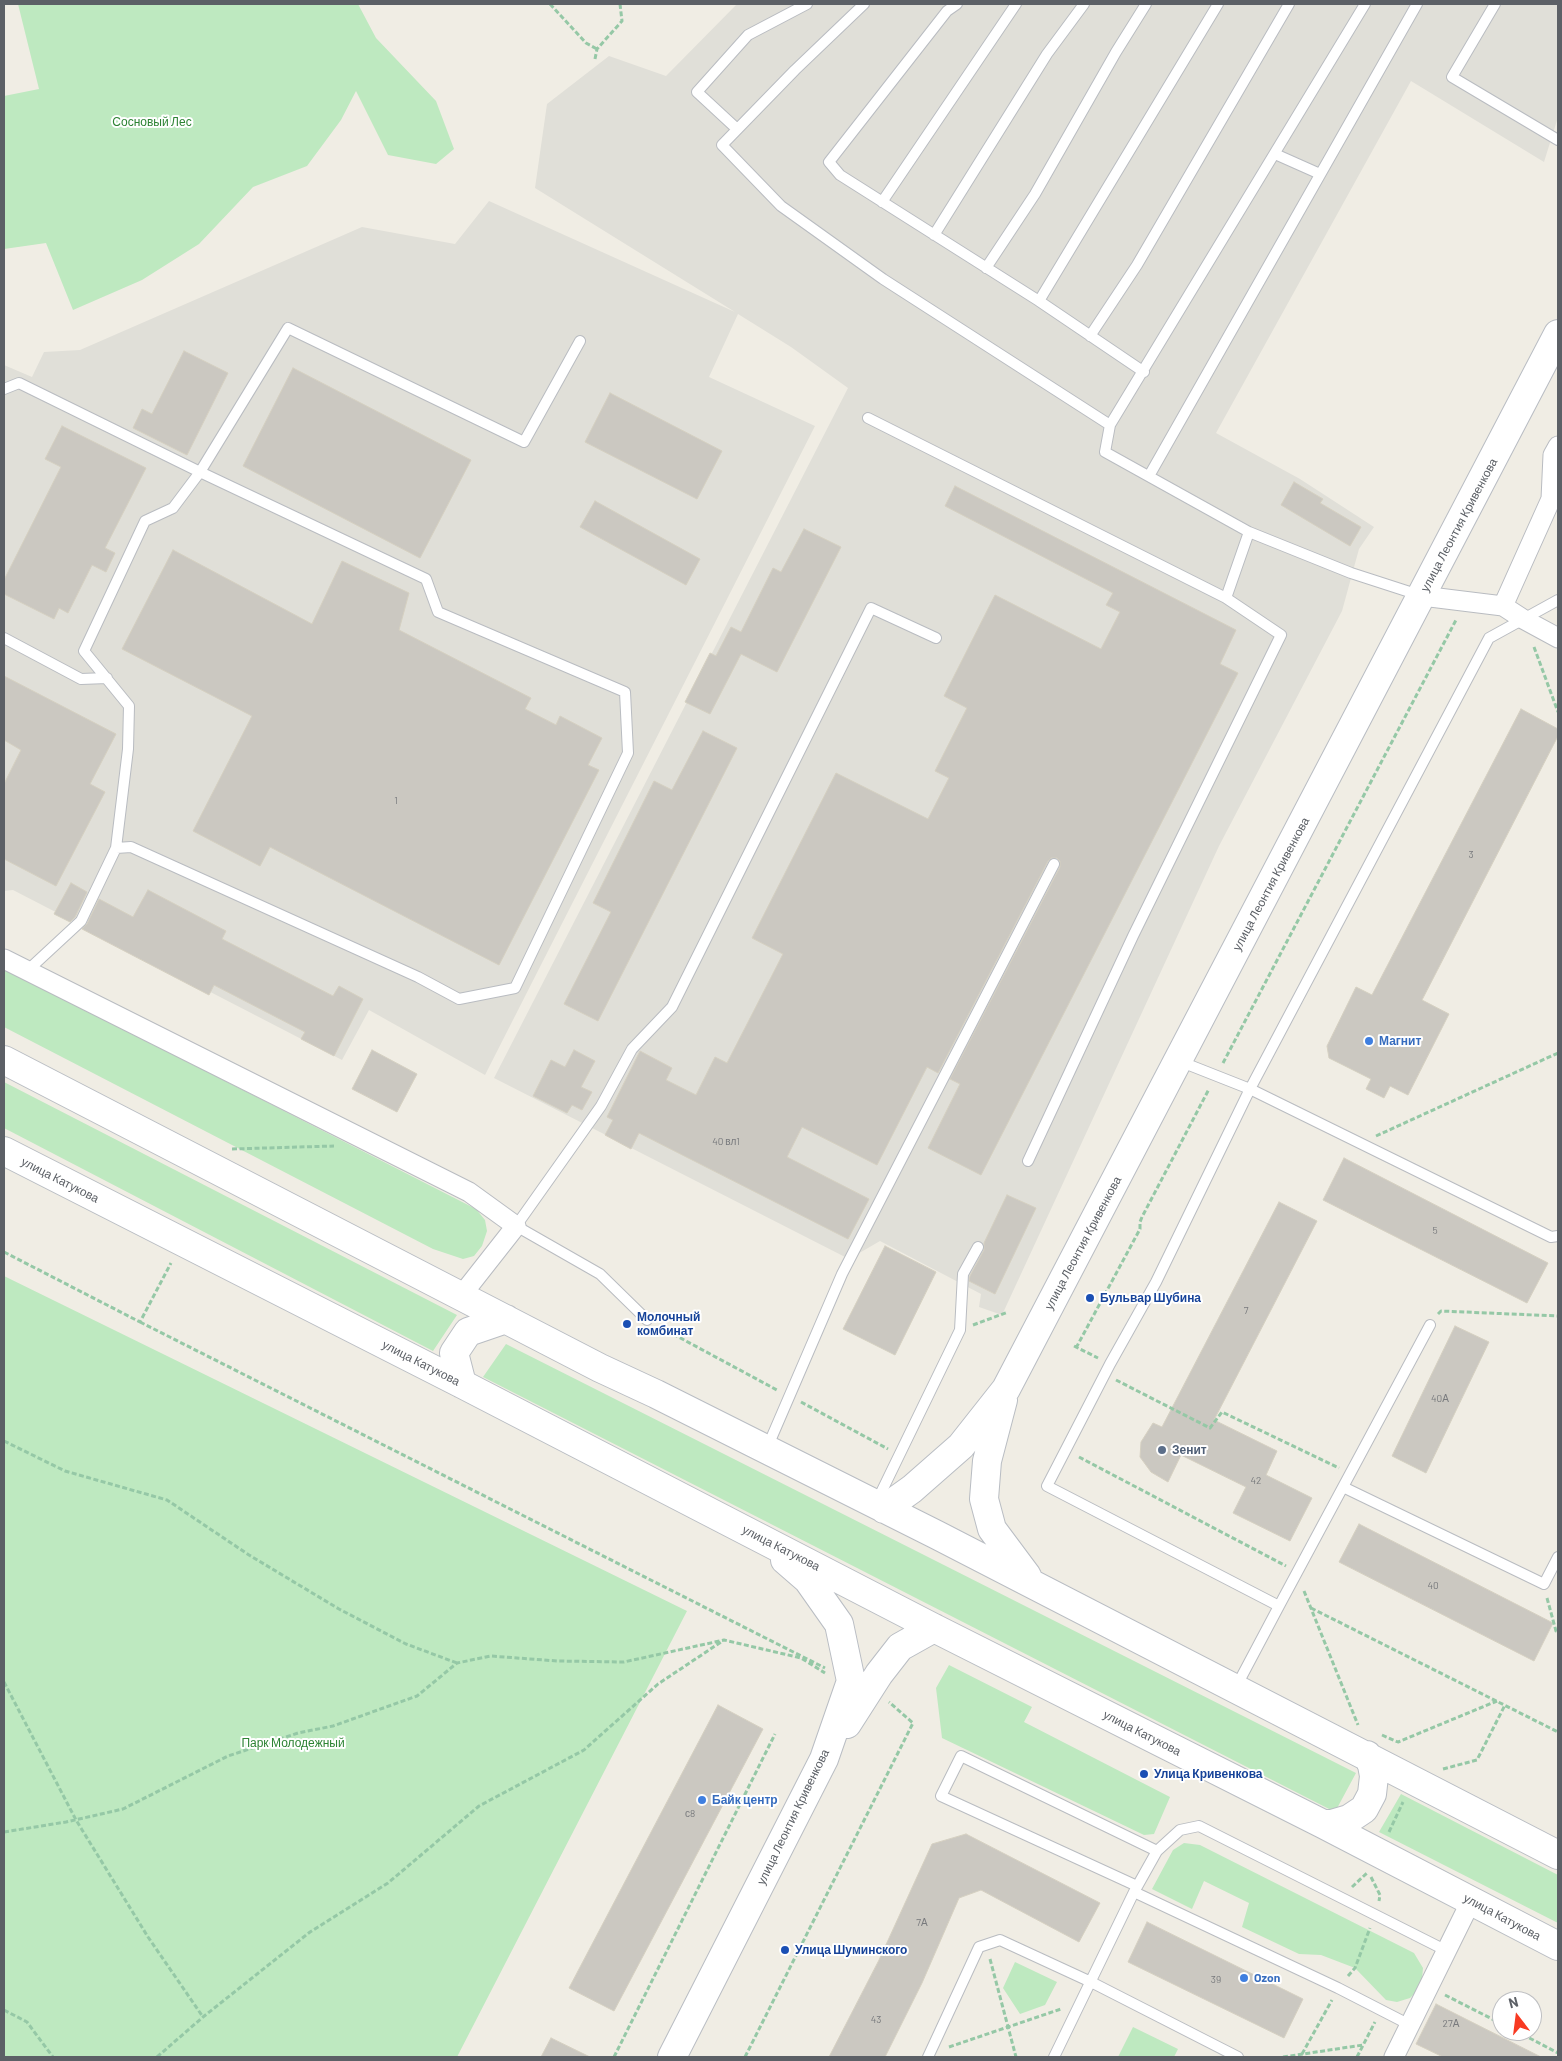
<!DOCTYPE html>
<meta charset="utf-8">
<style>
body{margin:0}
#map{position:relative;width:1562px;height:2061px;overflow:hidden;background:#f0ede4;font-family:Barlow,sans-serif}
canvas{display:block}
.frame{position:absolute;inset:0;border:5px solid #5c6066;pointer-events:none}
.north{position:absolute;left:1492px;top:1991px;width:50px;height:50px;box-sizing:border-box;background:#fff;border:1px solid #bebfc2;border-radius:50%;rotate:345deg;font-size:14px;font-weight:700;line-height:20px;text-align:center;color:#5c6066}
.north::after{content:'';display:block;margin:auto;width:18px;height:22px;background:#f83a22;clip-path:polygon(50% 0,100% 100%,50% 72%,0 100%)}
</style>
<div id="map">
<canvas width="1562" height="2061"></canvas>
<div class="frame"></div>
<div class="north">N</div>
</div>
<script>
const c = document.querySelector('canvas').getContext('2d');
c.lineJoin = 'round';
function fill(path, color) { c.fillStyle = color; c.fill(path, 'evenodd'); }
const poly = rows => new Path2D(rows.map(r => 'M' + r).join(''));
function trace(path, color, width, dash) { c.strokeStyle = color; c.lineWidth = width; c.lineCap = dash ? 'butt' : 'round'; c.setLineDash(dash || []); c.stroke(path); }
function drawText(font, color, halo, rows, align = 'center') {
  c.font = font + ' Barlow,sans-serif'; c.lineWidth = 4; c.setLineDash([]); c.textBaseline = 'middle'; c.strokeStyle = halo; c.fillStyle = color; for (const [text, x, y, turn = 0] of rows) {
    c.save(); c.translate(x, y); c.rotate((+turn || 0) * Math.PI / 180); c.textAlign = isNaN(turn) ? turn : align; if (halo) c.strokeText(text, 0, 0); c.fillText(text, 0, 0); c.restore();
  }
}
const industrial = poly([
 [737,4,1558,4,1558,117,1544,162,1411,81,1216,433,1300,479,1374,527,1359,549,1342,611,1219,846,1002,1315,979,1307,981,1294,880,1241,849,1259,494,1078,848,388,791,347,738,314,709,377,815,426,485,1075,369,1010,342,1060,13,890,4,891,4,365,32,377,44,352,80,350,362,227,455,244,489,201,735,312,535,188,547,104,609,56,666,76]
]);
const green = poly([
 [18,4,358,4,376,38,436,101,454,149,436,164,388,155,356,91,341,120,307,166,253,187,199,244,142,280,73,310,46,243,4,249,4,96,39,89],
 [4,968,476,1209,485,1220,487,1231,482,1246,474,1256,463,1259,433,1249,4,1027],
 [4,1082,457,1315,433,1351,4,1128],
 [4,1276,687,1611,457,2057,4,2057],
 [506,1344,1356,1773,1335,1812,483,1377],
 [949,1665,1032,1707,1024,1722,1170,1797,1154,1834,1144,1835,942,1738,936,1688],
 [1401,1794,1558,1875,1558,1923,1379,1832],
 [1184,1843,1200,1845,1414,1953,1423,1968,1422,1979,1419,1989,1410,1998,1397,2002,1386,2000,1355,1968,1321,1955,1299,1954,1242,1927,1249,1903,1204,1881,1192,1909,1152,1889,1173,1850],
 [1015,1962,1057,1982,1045,2005,1020,2014,1003,1988],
 [1133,2027,1178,2049,1174,2057,1118,2057]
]);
const building = poly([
 [184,351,228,373,187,455,133,428,142,409,152,414,184,351],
 [293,368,471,460,420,558,243,466,293,368],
 [610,393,722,451,697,499,585,442,610,393],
 [62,426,146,468,105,548,115,553,106,572,92,565,68,613,59,608,54,619,4,594,4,580,61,467,45,459,62,426],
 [1294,482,1323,499,1320,503,1361,527,1350,546,1281,505,1294,482],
 [955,486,1236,630,1220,664,1238,673,981,1175,928,1148,960,1084,950,1079,1060,867,1060,861,1057,858,1051,858,1048,861,938,1073,927,1067,877,1165,802,1127,787,1157,869,1199,848,1239,639,1133,631,1149,605,1135,613,1120,607,1117,640,1051,672,1068,666,1080,696,1095,715,1057,727,1063,783,954,752,938,836,773,928,819,949,778,935,771,967,708,944,696,995,595,1101,649,1120,612,1106,605,1113,593,945,506,955,486],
 [595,501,700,559,686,585,580,527,595,501],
 [804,529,841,547,777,672,741,654,710,714,685,702,710,653,716,656,731,627,741,632,773,568,781,572,804,529],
 [173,550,312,624,342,561,409,593,399,630,531,698,525,709,556,725,560,716,602,738,588,765,599,770,499,965,270,847,260,866,193,831,252,716,122,649,173,550],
 [4,676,116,734,90,784,105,792,56,886,4,859,4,784,21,750,4,740,4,676],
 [1521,709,1558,729,1558,736,1422,1000,1449,1014,1408,1095,1390,1086,1384,1098,1366,1089,1371,1079,1329,1058,1327,1046,1356,987,1372,995,1521,709],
 [703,731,737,748,598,1021,564,1004,611,912,593,903,654,781,672,790,703,731],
 [71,883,87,892,75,917,70,922,54,914,71,883],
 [148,890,226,931,222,939,333,996,339,986,363,999,334,1056,301,1039,305,1032,214,985,209,995,82,929,87,924,99,899,133,917,148,890],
 [372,1050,417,1074,397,1112,352,1089,372,1050],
 [574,1050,595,1061,581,1087,592,1092,582,1110,572,1105,567,1113,533,1096,551,1060,565,1067,574,1050],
 [1344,1158,1548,1263,1527,1303,1323,1200,1344,1158],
 [1007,1195,1036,1208,995,1294,969,1281,970,1276,984,1250,984,1243,1007,1195],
 [1279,1202,1317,1221,1214,1420,1277,1451,1266,1475,1312,1498,1290,1541,1233,1513,1246,1487,1181,1455,1168,1482,1151,1472,1140,1457,1141,1442,1153,1423,1162,1427,1279,1202],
 [885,1246,936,1272,895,1355,843,1329,885,1246],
 [1455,1326,1489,1342,1426,1473,1392,1456,1455,1326],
 [1359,1524,1553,1623,1534,1661,1339,1562,1359,1524],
 [718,1705,763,1729,614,2011,569,1988,718,1705],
 [966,1834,1100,1903,1079,1942,981,1890,959,1898,922,1983,885,2057,829,2057,879,1960,932,1844,966,1834],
 [1147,1922,1303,1999,1284,2038,1128,1962,1147,1922],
 [1436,2004,1541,2057,1443,2057,1416,2044,1436,2004],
 [551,2038,590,2057,541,2057,551,2038]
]);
const path = poly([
 [550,4,586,43,597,49],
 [595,59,597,49,622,21,620,4],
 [1534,647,1558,712],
 [1223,1063,1456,620],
 [1376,1136,1558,1053],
 [232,1149,334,1146],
 [4,1252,140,1322,171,1263],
 [1438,1314,1441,1311,1558,1316],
 [140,1322,825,1668],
 [973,1325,1008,1312],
 [660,1327,777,1390],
 [1074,1346,1098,1358],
 [1076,1348,1140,1229,1140,1222,1142,1217,1209,1089],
 [1116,1380,1210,1428,1222,1412,1339,1468],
 [801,1402,888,1449],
 [4,1441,65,1471,167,1500,249,1555,339,1609,406,1644,457,1663],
 [1079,1457,1286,1566],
 [1304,1591,1358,1725],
 [1547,1598,1556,1631,1558,1632],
 [1311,1608,1558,1732],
 [4,1682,76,1820,148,1937,203,2017],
 [1382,1735,1398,1742,1497,1701],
 [1443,1769,1477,1760,1505,1705],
 [4,1832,66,1822,123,1809,228,1756,298,1733,333,1726,417,1696,457,1663,491,1656,557,1661,624,1662,724,1640,801,1658,825,1673],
 [1389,1832,1403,1802],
 [1371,1877,1380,1895,1379,1901],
 [1352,1887,1367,1873],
 [990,1959,1016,2057],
 [1348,1976,1355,1968,1370,1928],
 [1445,1995,1502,2024],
 [4,2010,27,2022,53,2057],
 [1516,2031,1558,2053],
 [949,2047,1061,2009],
 [1302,2054,1332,2000],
 [157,2057,203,2017,310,1932,388,1883,479,1806,584,1750,658,1684,721,1642],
 [614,2057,775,1734],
 [745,2057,913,1723,889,1702],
 [1283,2057,1363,2045],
 [1357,2057,1375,2022]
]);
const lane = poly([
 [864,4,795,70,722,145,781,206,883,279,1110,425,1105,452,1249,532,1351,573,1419,595],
 [957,4,947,11,829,162,840,175,1039,301],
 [1495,4,1452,77,1558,140],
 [737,129,697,92,748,35,807,4],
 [1275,154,1320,174],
 [882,202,1016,4],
 [934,235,1047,54,1084,4],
 [986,268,1035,194,1116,52,1146,4],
 [1090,336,1137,265,1289,4],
 [1144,372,1039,301,1218,4],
 [4,389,19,383,200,472,426,579,438,612,625,692,628,753,515,988,459,999,418,977,131,847,116,848],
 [868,418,1226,598],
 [1110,425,1365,4],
 [1149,476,1417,4],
 [4,638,81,679,107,678],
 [27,971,81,921,116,848,128,749,129,706,84,651,145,521,173,508,200,472,288,328,524,442,580,341],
 [1179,1061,1250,1089,1551,1237,1558,1236],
 [1028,1161,1133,936,1281,635,1226,598,1249,532],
 [647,1320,600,1274,516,1226,601,1106,632,1049,672,1007,871,608,936,638],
 [767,1448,842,1274,1054,864],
 [1343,1487,1544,1584,1558,1557],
 [876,1503,960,1330,963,1274,978,1247],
 [1279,1606,1430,1325],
 [1235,1689,1279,1606,1047,1486,1110,1364,1156,1282,1250,1089,1489,638,1558,600],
 [1137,1886,941,1796,961,1756,1157,1851],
 [1134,1892,1338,1988,1410,2025],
 [928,2057,979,1947,1000,1940,1091,1982,1238,2057],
 [1054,2057,1134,1892,1157,1851,1180,1830,1199,1826,1447,1951]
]);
const street = poly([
 [1422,596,1503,606,1523,619,1558,638],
 [1503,606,1551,499,1553,455,1558,446],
 [4,959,469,1192,516,1226,461,1296],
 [1394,2057,1471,1901]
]);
const secondary = poly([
 [4,1060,600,1368,656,1394,937,1535,1558,1855],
 [4,1151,462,1384,934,1628,1323,1824,1558,1946],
 [462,1384,454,1353,468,1332,506,1319],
 [1003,1400,987,1461,984,1499,992,1529,1027,1576],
 [884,1509,912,1489,961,1446,1006,1389,1558,334],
 [847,1724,879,1674,900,1647,934,1628],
 [1323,1824,1332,1824,1349,1819,1364,1809,1372,1794,1374,1776,1372,1765,1367,1755],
 [672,2057,824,1759,851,1681,839,1624,808,1580,785,1560]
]);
const markers = [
 [1369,1041,5,"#3f7fe0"],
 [1090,1298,5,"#1a4fb4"],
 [627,1324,5,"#1a4fb4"],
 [1162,1450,5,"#5c6f8a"],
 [1144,1774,5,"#1a4fb4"],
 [702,1800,5,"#3f7fe0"],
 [785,1950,5,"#1a4fb4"],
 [1244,1978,5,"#3f7fe0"]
];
const numberNames = [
 ["1",396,801],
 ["3",1471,855],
 ["40 вл1",726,1142],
 ["5",1435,1231],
 ["7",1246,1311],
 ["40А",1440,1399],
 ["42",1256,1481],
 ["40",1433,1586],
 ["с8",690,1814],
 ["7А",922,1923],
 ["39",1216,1980],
 ["43",876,2020],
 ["27А",1451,2024]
];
const parkNames = [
 ["Сосновый Лес",152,122],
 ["Парк Молодежный",293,1743]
];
const streetNames = [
 ["улица Леонтия Кривенкова",1459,525,-62],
 ["улица Леонтия Кривенкова",1271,884,-62],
 ["улица Катукова",60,1180,27],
 ["улица Леонтия Кривенкова",1083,1243,-62],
 ["улица Катукова",421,1363,27],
 ["улица Катукова",781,1548,27],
 ["улица Катукова",1142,1733,27],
 ["улица Леонтия Кривенкова",793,1817,-64],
 ["улица Катукова",1502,1917,28]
];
const shopNames = [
 ["Магнит",1379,1041],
 ["Байк центр",712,1800],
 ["Ozon",1254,1978]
];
const transitNames = [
 ["Бульвар Шубина",1100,1298],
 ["Молочный",637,1317],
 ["комбинат",637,1331],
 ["Улица Кривенкова",1154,1774],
 ["Улица Шуминского",795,1950]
];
const serviceNames = [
 ["Зенит",1172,1450]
];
fill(industrial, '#e0dfd8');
fill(green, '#bee9c0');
fill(building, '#cbc8c1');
trace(building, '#d5d0c1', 1);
trace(lane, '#b9bcc1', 12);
trace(street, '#b9bcc1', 21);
trace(secondary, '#b9bdc3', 30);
trace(path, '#95c8a6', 3, [5, 2.5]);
trace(lane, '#fff', 10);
trace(street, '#fff', 19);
trace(secondary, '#fff', 28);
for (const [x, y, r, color] of markers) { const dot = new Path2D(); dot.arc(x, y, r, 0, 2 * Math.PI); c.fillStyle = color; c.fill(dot); trace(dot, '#fff', 2); }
drawText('10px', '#787a7d', null, numberNames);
drawText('12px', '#2d8334', '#fff', parkNames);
drawText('12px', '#5c6066', '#fff', streetNames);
drawText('bold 12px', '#366cbe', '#fff', shopNames, 'left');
drawText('bold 12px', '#164399', '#fff', transitNames, 'left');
drawText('bold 12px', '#4e5e75', '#fff', serviceNames, 'left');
</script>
